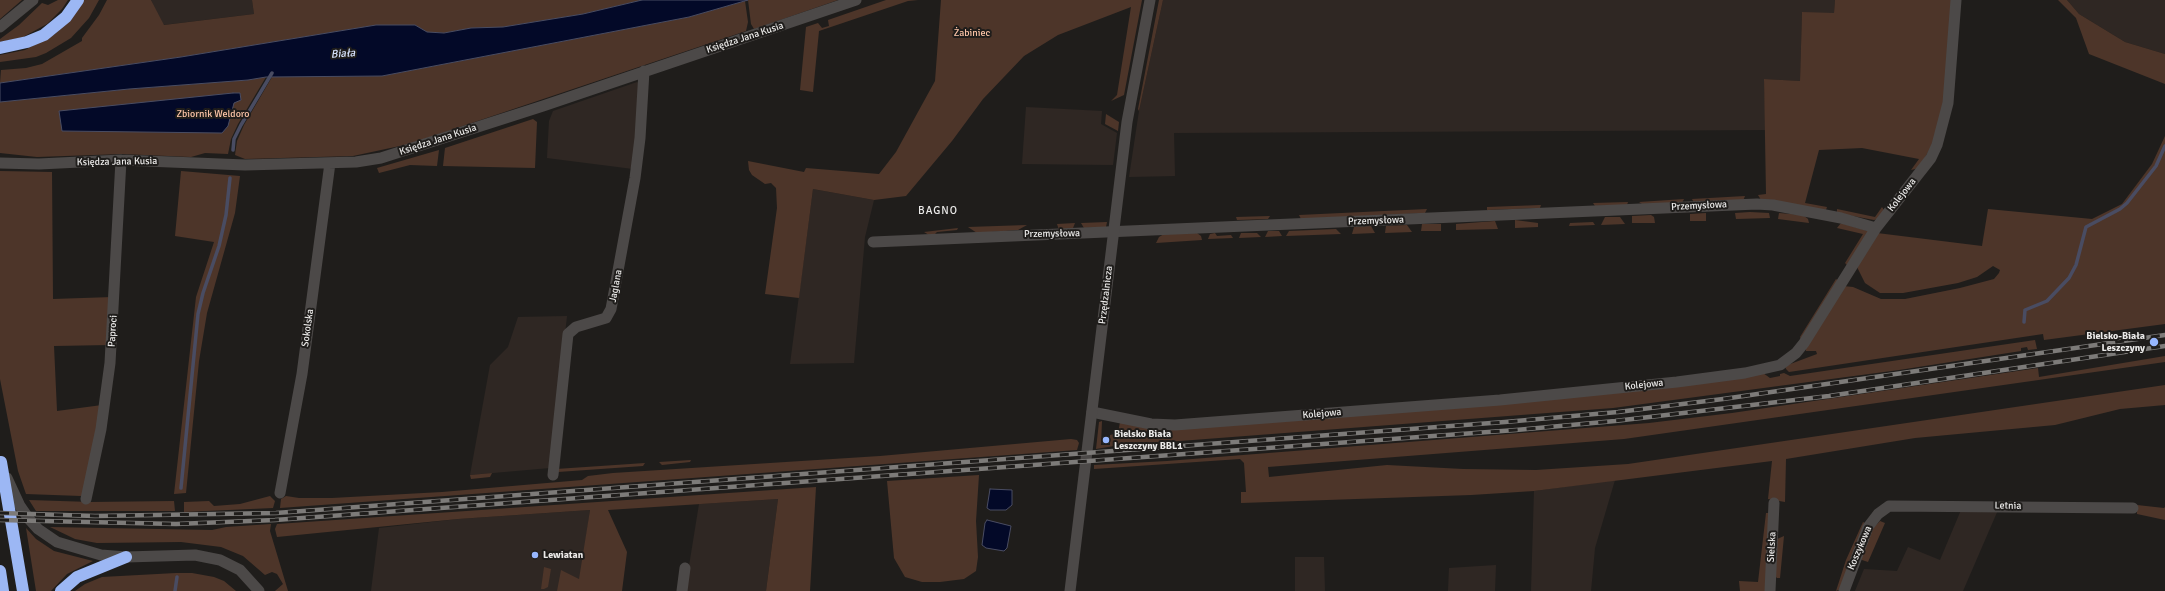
<!DOCTYPE html>
<meta charset="utf-8">
<style>
body{margin:0}
canvas{display:block;background:#1f1d1b}
</style>
<canvas width="2165" height="591"></canvas>
<script>
const c = document.querySelector('canvas').getContext('2d');
c.lineJoin = 'round';
function fill(path, color) { c.fillStyle = color; c.fill(path, 'evenodd'); }
const poly = rows => new Path2D(rows.map(r => 'M' + r).join(''));
function trace(path, color, width, dash) { c.strokeStyle = color; c.lineWidth = width; c.lineCap = dash ? 'butt' : 'round'; c.setLineDash(dash || []); c.stroke(path); }
function drawText(font, color, halo, rows, align = 'center') {
  c.font = font + ' Signika,sans-serif'; c.lineWidth = 4; c.setLineDash([]); c.textBaseline = 'middle'; c.strokeStyle = halo; c.fillStyle = color; for (const [text, x, y, turn = 0] of rows) {
    c.save(); c.translate(x, y); c.rotate((+turn || 0) * Math.PI / 180); c.textAlign = isNaN(turn) ? turn : align; if (halo) c.strokeText(text, 0, 0); c.fillText(text, 0, 0); c.restore();
  }
}
const built = poly([
 [151,0,252,0,254,14,163,25],
 [1163,0,1835,0,1834,13,1802,13,1800,81,1764,79,1766,130,1174,133,1175,176,1129,177,1139,111],
 [2067,0,2165,0,2165,54,2125,42,2079,14],
 [637,82,640,84,633,169,547,158,549,121,553,111],
 [1026,107,1102,111,1101,124,1117,133,1113,165,1022,164],
 [813,189,874,200,865,237,854,363,790,364],
 [567,316,550,468,470,475,490,365,508,347,518,317],
 [1615,480,1595,548,1591,591,1531,591,1534,491],
 [778,499,766,591,680,591,689,566,699,504],
 [590,510,579,591,371,591,379,528,458,519],
 [1961,510,1998,510,1963,591,1855,591,1864,569,1897,571,1908,547,1940,560],
 [1295,557,1324,557,1325,591,1295,591],
 [1496,565,1495,591,1448,591,1449,568]
]);
const green = poly([
 [0,0,22,0,0,19],
 [58,0,68,0,62,9,47,24,23,37,0,42,0,39,19,25,42,3,48,5],
 [83,0,99,0,89,18,71,38,46,53,36,57,0,62,0,55,25,50,55,34,73,16],
 [107,0,151,0,164,25,254,14,252,0,642,0,583,14,503,27,471,28,444,33,427,32,415,25,376,25,181,57,0,83,1,70,26,68,42,64,82,41,82,38,99,15],
 [748,0,838,0,754,29,751,24],
 [886,0,918,0,908,1,819,31,813,92,800,90,806,27,818,23,822,28,829,26,828,20],
 [941,0,1142,0,1124,95,1111,101,1117,95,1131,7,1058,35,1024,56,983,99,952,141,906,196,874,200,813,189,799,298,765,294,777,208,776,188,771,183,765,184,752,175,749,170,748,161,804,172,806,168,879,174,896,152,935,81],
 [1159,0,1163,0,1139,111,1138,109],
 [1835,0,1953,0,1945,102,1939,133,1919,168,1911,170,1919,159,1862,148,1819,150,1805,203,1827,207,1826,210,1761,200,1758,195,1766,194,1764,79,1800,81,1802,12,1834,13],
 [2058,0,2067,0,2079,14,2125,42,2165,54,2165,84,2089,54,2076,18],
 [745,1,748,22,746,31,409,144,353,156,245,159,235,155,237,141,244,125,272,77,382,76,689,17],
 [266,77,238,124,231,139,228,154,205,153,191,157,122,154,37,157,0,153,0,102,129,89,248,80],
 [1106,114,1119,122,1118,131,1105,124],
 [533,119,537,122,535,168,443,166,445,148],
 [2165,136,2165,324,2044,340,2043,334,1789,372,1786,369,1785,366,1817,354,1816,351,1806,351,1805,346,1843,286,1853,287,1881,299,1905,299,1960,288,1994,279,1999,273,2000,270,1993,266,1977,277,1958,283,1903,293,1880,293,1865,283,1856,265,1877,233,1982,246,1988,209,2092,219,2122,204,2152,164],
 [439,150,437,166,410,165,379,173,377,168],
 [0,171,52,172,53,299,113,297,109,345,54,346,57,411,102,405,83,494,81,496,26,494,18,471,0,379],
 [181,171,240,176,235,213,207,313,199,361,186,493,174,494,196,297,214,242,175,236],
 [1745,196,1743,201,1694,203,1692,199],
 [1684,199,1682,203,1642,204,1639,202],
 [1628,202,1627,205,1595,206,1593,203],
 [1541,205,1540,208,1487,210,1487,207],
 [1882,207,1884,210,1878,219,1874,220,1837,213,1837,209,1875,217],
 [1427,209,1425,213,1301,219,1299,215],
 [1750,212,1769,213,1770,218,1736,219,1735,213],
 [1706,213,1706,221,1690,221,1690,214],
 [1779,213,1803,215,1808,219,1809,223,1778,219],
 [1651,215,1654,217,1655,223,1632,223,1632,216],
 [1270,216,1268,219,1237,220,1236,217],
 [1605,217,1620,217,1625,224,1601,225],
 [1515,220,1538,223,1538,227,1515,228],
 [1495,221,1498,229,1456,230,1456,224],
 [1107,222,1106,227,1084,228,1081,223],
 [1593,222,1595,225,1569,226,1570,223],
 [1075,223,1073,228,1059,230,1057,224],
 [1841,223,1868,231,1868,234,1848,266,1845,263,1863,234,1837,228],
 [1422,224,1441,224,1441,231,1421,231],
 [1027,225,1018,230,977,233,968,227],
 [1407,225,1412,232,1385,233,1386,226],
 [1371,226,1375,233,1352,234,1354,227],
 [958,228,957,230,937,232,935,234,929,235,924,232],
 [1336,229,1341,234,1286,236,1289,231],
 [1268,231,1279,231,1282,236,1265,237],
 [1197,233,1201,236,1202,240,1156,243,1159,237,1164,234],
 [1215,233,1217,236,1231,235,1233,238,1208,239,1210,234],
 [1241,233,1257,233,1261,237,1239,238],
 [1836,279,1839,281,1802,342,1800,337],
 [2035,340,2037,349,2028,350,2027,347,2021,348,2021,351,1899,370,1613,408,1114,446,1096,449,1099,422,1102,421,1101,445,1110,445,1110,435,1118,433,1120,422,1150,428,1763,373,1770,378,1780,376,1780,374,1784,373,1790,376],
 [2165,356,2165,362,1624,439,1268,467,1269,477,1387,465,1463,469,1536,470,1628,464,2165,385,2165,405,2120,409,2055,425,1915,438,1786,459,1785,502,1768,499,1772,461,1534,491,1471,495,1241,503,1241,492,1246,492,1244,463,1240,459,1094,469,1094,465,1167,461,1649,423,1732,413,2038,368,2039,377],
 [1071,439,1077,440,1079,443,1077,450,280,508,281,499,286,496,299,498,332,498,442,492,582,480,588,476,613,473,880,456],
 [691,460,690,462,662,465,659,462],
 [645,463,643,466,558,472,556,469],
 [492,473,490,477,471,479,470,475],
 [979,475,976,521,978,557,976,571,964,579,940,582,922,582,905,577,894,558,887,481],
 [816,487,810,591,766,591,778,499,608,510,627,552,622,591,557,591,561,570,579,579,590,510,458,519,277,537,275,529,277,524],
 [270,496,275,501,273,508,184,512,184,502,209,501,214,506,240,504],
 [29,500,91,502,174,501,175,511,36,511],
 [2137,505,2164,508,2165,507,2165,520,2137,514],
 [1766,513,1771,513,1766,591,1740,591,1739,581,1758,582],
 [1880,521,1885,523,1868,562,1862,560,1860,558,1871,530],
 [1863,522,1867,524,1841,589,1836,591,1846,560],
 [271,524,270,531,288,591,275,591,283,584,277,574,272,572,265,575,243,556,221,547,181,542,97,543,75,539,50,527,212,530,226,527],
 [26,528,36,539,54,551,93,561,67,574,51,591,36,591],
 [1784,536,1780,578,1777,578,1775,576,1775,540],
 [544,567,551,569,548,587,544,589,541,589],
 [176,573,192,573,214,577,224,581,236,591,75,591,85,584,102,577]
]);
const water = poly([
 [642,0,748,0,689,17,382,76,266,77,248,80,129,89,0,102,0,83,181,57,376,25,415,25,427,32,444,33,471,28,503,27,583,14,642,0],
 [233,93,240,93,241,100,234,103,228,126,222,133,62,131,59,111,233,93],
 [990,489,1012,490,1012,505,1006,510,990,510,987,508,990,489],
 [987,520,1011,526,1007,548,1004,551,986,548,982,545,985,523,987,520]
]);
const stream = poly([
 [233,150,234,139,241,125,272,73],
 [2024,322,2025,310,2047,301,2069,278,2076,265,2086,227,2120,209,2127,203,2156,166,2165,146],
 [181,488,198,314,203,293,219,246,226,215,230,178],
 [175,591,177,577]
]);
const minor = poly([
 [0,163,39,164,121,160,245,165,356,162,381,158,543,106,856,0],
 [873,242,1757,204,1773,205,1841,218,1876,228],
 [1092,412,1151,424,1175,425,1500,400,1677,382,1745,373,1780,365,1796,353,1804,343,1876,228,1931,158,1937,145,1948,103,1956,0],
 [553,475,568,334,576,327,606,318,611,309,635,178,640,138,644,71],
 [280,493,302,374,330,163],
 [86,499,101,429,110,363,121,160],
 [682,591,685,568],
 [1770,591,1774,503],
 [1844,591,1868,527,1878,514,1889,506,2133,508]
]);
const tertiary = poly([
 [1070,591,1127,122,1150,0]
]);
const secondary = poly([
 [0,27,33,0],
 [7,478,20,506,29,519,38,529,57,542,101,555,126,557,195,555,220,560,240,570,259,591]
]);
const motorway = poly([
 [0,48,27,42,44,35,66,17,78,0],
 [1,462,23,591],
 [0,571,3,591],
 [61,591,77,577,126,557]
]);
const rail = poly([
 [0,513,95,516,276,513,1505,422,1618,412,1723,399,2165,335],
 [0,520,176,524,275,520,1516,430,1615,421,1829,396,2165,346]
]);
const markers = [
 [2154,342,5,"#96b6fd"],
 [1106,440,4,"#96b6fd"],
 [535,555,4,"#96b6fd"]
];
const parkNames = [
 ["Żabiniec",972,33],
 ["Zbiornik Weldoro",213,114]
];
const streetNames = [
 ["Księdza Jana Kusia",745,38,-18],
 ["Księdza Jana Kusia",438,140,-18],
 ["Księdza Jana Kusia",117,162,-1],
 ["Kolejowa",1902,195,-52],
 ["Przemysłowa",1699,206,-3],
 ["Przemysłowa",1376,221,-2],
 ["Przemysłowa",1052,234,-1],
 ["Jaglana",616,286,-79],
 ["Przędzalnicza",1106,295,-83],
 ["Sokolska",308,328,-82],
 ["Paproci",113,331,-86],
 ["Kolejowa",1644,385,-6],
 ["Kolejowa",1322,414,-5],
 ["Letnia",2008,506,1],
 ["Sielska",1772,547,-87],
 ["Koszykowa",1860,548,-67]
];
const poiNames = [
 ["Bielsko-Biała",2145,336,"right"],
 ["Leszczyny",2145,348,"right"],
 ["Bielsko Biała",1114,434],
 ["Leszczyny BBL1",1114,446],
 ["Lewiatan",543,555]
];
const waterNames = [
 ["Biała",343,54,-4]
];
const neighbourhoodNames = [
 ["BAGNO",938,211]
];
fill(built, '#2f2723');
fill(green, '#4d3529');
fill(water, '#030928');
trace(water, '#494c62', 1);
trace(stream, '#494c62', 3.5);
trace(minor, '#4c4948', 11);
trace(tertiary, '#4c4948', 11);
trace(secondary, '#4c4948', 11);
trace(motorway, '#9cb7f4', 12);
trace(rail, '#7d7b79', 4.5);
trace(rail, '#1f1d1b', 3, [9]);
for (const [x, y, r, color] of markers) { const dot = new Path2D(); dot.arc(x, y, r, 0, 2 * Math.PI); c.fillStyle = color; c.fill(dot); trace(dot, '#1f1d1b', 1.5); }
drawText('10px', '#fcc4a7', '#1f1d1b', parkNames);
drawText('10px', '#ebeae9', '#1f1d1b', streetNames);
drawText('bold 10px', '#ebeae9', '#1f1d1b', poiNames, 'left');
drawText('italic 11px', '#d7e3fd', '#1f1d1b', waterNames);
c.letterSpacing = '1px';
drawText('11px', '#ebeae9', '#1f1d1b', neighbourhoodNames);
c.letterSpacing = '0px';
</script>
